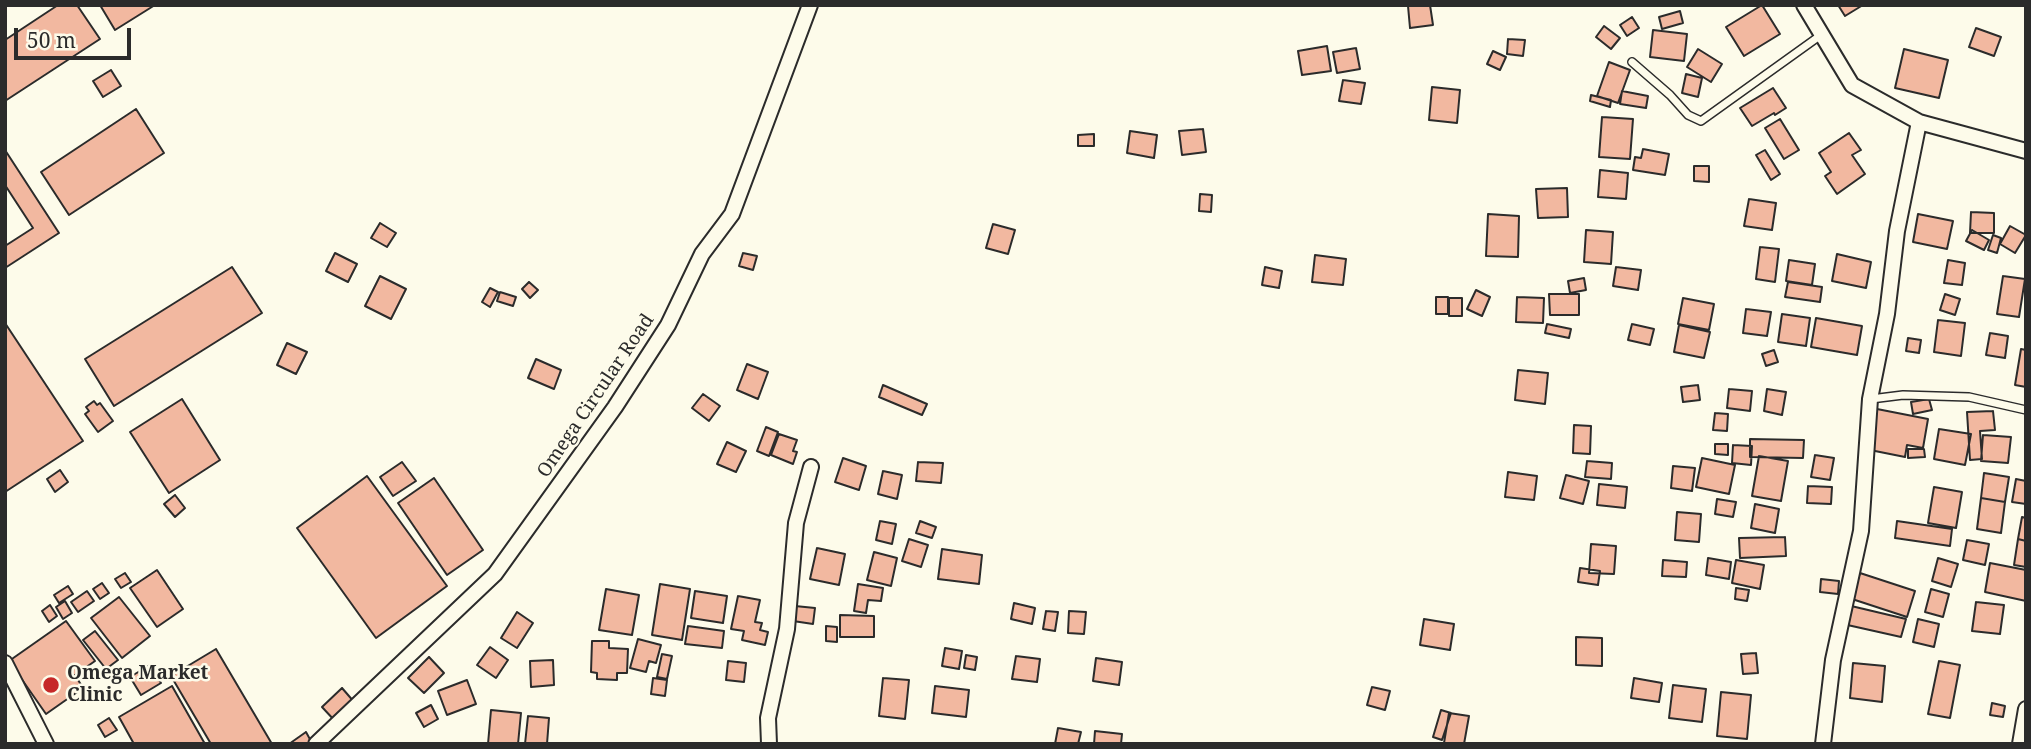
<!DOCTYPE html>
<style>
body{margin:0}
#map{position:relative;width:2031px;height:749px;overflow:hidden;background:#fdfbea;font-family:"Noto Serif",serif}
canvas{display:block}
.frame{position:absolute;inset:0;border:7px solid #2b2b2b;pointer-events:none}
.scale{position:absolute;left:14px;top:28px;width:117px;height:32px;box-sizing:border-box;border:4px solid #2b2b2b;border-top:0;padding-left:9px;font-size:21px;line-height:24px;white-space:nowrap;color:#2b2b2b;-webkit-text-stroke:5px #fdfbea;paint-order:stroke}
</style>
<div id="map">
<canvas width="2031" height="749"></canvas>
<div class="frame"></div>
<div class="scale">50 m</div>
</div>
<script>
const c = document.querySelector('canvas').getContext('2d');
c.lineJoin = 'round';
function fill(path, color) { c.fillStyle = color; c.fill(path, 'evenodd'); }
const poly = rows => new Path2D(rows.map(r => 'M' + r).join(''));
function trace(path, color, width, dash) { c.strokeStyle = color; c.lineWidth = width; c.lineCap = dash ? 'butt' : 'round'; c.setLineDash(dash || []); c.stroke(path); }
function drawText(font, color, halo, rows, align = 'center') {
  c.font = font + ' "Noto Serif",serif'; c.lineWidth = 5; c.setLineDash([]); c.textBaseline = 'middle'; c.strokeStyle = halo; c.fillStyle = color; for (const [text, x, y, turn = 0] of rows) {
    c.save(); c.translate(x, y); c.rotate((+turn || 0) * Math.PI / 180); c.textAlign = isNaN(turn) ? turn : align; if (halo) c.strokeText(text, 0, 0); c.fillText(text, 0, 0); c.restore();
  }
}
const building = poly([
 [58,5,77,5,100,39,5,101,5,40,58,5],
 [100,5,155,5,115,30,100,5],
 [1430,5,1433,25,1410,28,1408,6,1430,5],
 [1762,5,1780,34,1744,56,1726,27,1762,5],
 [1838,5,1863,5,1845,16,1838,5],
 [1680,11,1683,23,1662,29,1659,17,1680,11],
 [1632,17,1639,28,1627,36,1620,25,1632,17],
 [1604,26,1620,38,1611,49,1596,37,1604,26],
 [1976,28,2001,37,1994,56,1969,47,1976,28],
 [1653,30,1687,34,1684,61,1650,57,1653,30],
 [1508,39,1525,40,1523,56,1507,54,1508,39],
 [1327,46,1331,71,1302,75,1298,51,1327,46],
 [1356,48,1360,69,1337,73,1333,52,1356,48],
 [1698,49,1722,64,1711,82,1687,67,1698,49],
 [1904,49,1948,60,1939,98,1895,88,1904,49],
 [1493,51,1506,57,1500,70,1487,64,1493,51],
 [1609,62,1630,70,1618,103,1597,96,1609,62],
 [111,70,121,86,103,97,93,81,111,70],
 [1686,74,1702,78,1698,97,1682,93,1686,74],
 [1343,80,1365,83,1361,104,1339,101,1343,80],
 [1432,87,1460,90,1457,123,1429,120,1432,87],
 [1773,88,1786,108,1775,115,1774,113,1752,126,1740,108,1773,88],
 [1622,91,1648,96,1646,108,1620,104,1622,91],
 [1591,95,1611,100,1610,107,1590,101,1591,95],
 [136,109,164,153,69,215,41,172,136,109],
 [1602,117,1633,119,1630,159,1599,157,1602,117],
 [1780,119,1799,150,1784,159,1765,128,1780,119],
 [1203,129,1206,152,1182,155,1179,131,1203,129],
 [1130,131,1157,135,1154,158,1127,153,1130,131],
 [1849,133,1861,150,1852,155,1865,174,1837,194,1825,176,1831,172,1819,153,1849,133],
 [1094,134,1094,146,1078,146,1078,135,1094,134],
 [1643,149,1669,154,1665,175,1633,170,1635,157,1641,158,1643,149],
 [5,150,59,233,5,268,5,246,33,228,5,185,5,150],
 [1765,150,1780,174,1771,180,1756,155,1765,150],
 [1694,166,1709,166,1709,182,1694,181,1694,166],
 [1600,170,1628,173,1626,199,1598,197,1600,170],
 [1567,188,1568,217,1538,218,1536,189,1567,188],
 [1200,194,1212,195,1211,212,1199,211,1200,194],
 [1749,199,1776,203,1772,230,1744,226,1749,199],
 [1971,212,1994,213,1994,233,1970,233,1971,212],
 [1488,214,1519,216,1518,257,1486,256,1488,214],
 [1918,214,1953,221,1947,249,1913,242,1918,214],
 [380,223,396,233,387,247,371,238,380,223],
 [993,224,1015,230,1008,254,986,248,993,224],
 [2010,226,2026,235,2015,253,2000,244,2010,226],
 [1586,230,1613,232,1611,264,1584,262,1586,230],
 [1972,230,1989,240,1984,250,1966,241,1972,230],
 [1993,235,2001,238,1997,253,1988,250,1993,235],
 [1760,247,1779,249,1775,282,1756,279,1760,247],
 [335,253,357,264,348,282,326,271,335,253],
 [743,253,757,256,753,270,739,266,743,253],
 [1837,254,1871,262,1866,288,1832,281,1837,254],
 [1315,255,1346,259,1343,285,1312,282,1315,255],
 [1789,260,1815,264,1812,285,1786,281,1789,260],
 [1948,260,1965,263,1962,285,1944,283,1948,260],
 [232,267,262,313,114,406,85,359,232,267],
 [1265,267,1282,271,1279,288,1262,285,1265,267],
 [1616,267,1641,270,1638,290,1613,286,1616,267],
 [380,276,406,289,391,319,365,306,380,276],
 [2003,276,2025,279,2019,317,1997,314,2003,276],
 [1584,278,1586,290,1570,293,1568,281,1584,278],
 [529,282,538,290,530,298,522,289,529,282],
 [1788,282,1822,287,1820,302,1785,297,1788,282],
 [490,288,498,292,490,307,482,302,490,288],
 [1476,290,1490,297,1482,316,1467,309,1476,290],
 [500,292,516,297,513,306,497,301,500,292],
 [1549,294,1579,294,1579,315,1550,315,1549,294],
 [1945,294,1960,299,1955,315,1940,310,1945,294],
 [1436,297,1448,297,1448,314,1436,314,1436,297],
 [1517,297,1544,298,1543,323,1516,322,1517,297],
 [1449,298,1462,298,1462,316,1449,316,1449,298],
 [1683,298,1714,304,1709,330,1678,324,1683,298],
 [1746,309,1771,312,1767,336,1743,333,1746,309],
 [1782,314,1810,318,1806,346,1778,342,1782,314],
 [1816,318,1862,326,1857,355,1811,347,1816,318],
 [1938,320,1965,323,1961,356,1934,352,1938,320],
 [5,323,83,441,5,492,5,323],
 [1547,324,1571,329,1569,338,1545,333,1547,324],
 [1632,324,1654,329,1650,345,1628,340,1632,324],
 [1679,325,1710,332,1704,358,1674,352,1679,325],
 [1990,333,2008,336,2005,358,1986,355,1990,333],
 [1908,338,1921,340,1919,353,1906,351,1908,338],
 [287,343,307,352,296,374,277,365,287,343],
 [2021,349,2026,350,2026,387,2015,385,2021,349],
 [1774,350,1778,362,1766,366,1762,354,1774,350],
 [536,359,561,370,554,389,528,378,536,359],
 [747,364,768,372,758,399,737,390,747,364],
 [1518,370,1548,373,1545,404,1515,400,1518,370],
 [883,385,927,404,922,415,879,397,883,385],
 [1698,385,1700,400,1683,402,1681,387,1698,385],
 [1729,389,1752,391,1750,411,1727,408,1729,389],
 [1767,389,1786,392,1782,415,1764,411,1767,389],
 [703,394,720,406,709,421,692,408,703,394],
 [182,399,220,460,169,493,130,432,182,399],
 [1929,399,1932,410,1913,414,1911,402,1929,399],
 [94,401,97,405,100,403,113,421,98,432,85,414,89,411,86,407,94,401],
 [1877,409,1928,419,1923,448,1907,445,1905,457,1870,450,1877,409],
 [1993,411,1995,430,1980,431,1982,459,1970,460,1967,412,1993,411],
 [1715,413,1728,414,1727,431,1713,430,1715,413],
 [1574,425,1591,426,1590,454,1573,453,1574,425],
 [766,427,778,432,769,456,757,451,766,427],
 [1939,429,1971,434,1965,465,1934,459,1939,429],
 [779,434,797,440,793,451,797,452,793,464,771,455,779,434],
 [1983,435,2011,437,2008,463,1981,461,1983,435],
 [1750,439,1804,440,1803,458,1750,457,1750,439],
 [727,442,746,451,736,472,717,464,727,442],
 [1715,444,1728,444,1728,455,1715,454,1715,444],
 [1733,445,1752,446,1751,465,1732,463,1733,445],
 [1908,449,1924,449,1925,457,1908,458,1908,449],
 [1815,455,1834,458,1830,480,1811,477,1815,455],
 [1759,456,1788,461,1781,501,1752,496,1759,456],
 [843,458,866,466,859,490,835,482,843,458],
 [1702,458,1735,465,1729,494,1696,487,1702,458],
 [1587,461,1612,463,1611,479,1585,477,1587,461],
 [402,462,416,481,393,496,380,477,402,462],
 [918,462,943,463,941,483,916,481,918,462],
 [1673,466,1695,468,1692,491,1671,488,1673,466],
 [60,470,68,482,55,492,47,479,60,470],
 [883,471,902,475,897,499,878,494,883,471],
 [1508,472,1537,476,1534,500,1505,497,1508,472],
 [1984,473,2009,477,2005,502,1981,498,1984,473],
 [1566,475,1589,481,1583,504,1560,498,1566,475],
 [367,476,447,586,376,638,297,528,367,476],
 [434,478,483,550,447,575,398,503,434,478],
 [2016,479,2026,481,2026,504,2012,502,2016,479],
 [1599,484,1627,487,1625,508,1597,505,1599,484],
 [1808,486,1832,487,1831,504,1807,503,1808,486],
 [1934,487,1962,492,1956,528,1928,523,1934,487],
 [175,495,185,508,175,517,164,504,175,495],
 [1981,498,2005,502,2001,533,1977,529,1981,498],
 [1717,499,1736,502,1733,517,1715,514,1717,499],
 [1755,504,1779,509,1775,533,1751,528,1755,504],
 [1677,512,1701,514,1699,542,1675,540,1677,512],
 [2022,517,2026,518,2026,541,2018,539,2022,517],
 [880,521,896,524,892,544,876,540,880,521],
 [920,521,936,527,932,538,916,533,920,521],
 [1897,521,1952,529,1950,546,1895,538,1897,521],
 [1785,537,1786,556,1740,558,1739,538,1785,537],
 [909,539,928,545,921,567,902,561,909,539],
 [2018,539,2026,541,2026,567,2014,565,2018,539],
 [1967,540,1989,544,1985,565,1963,560,1967,540],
 [1591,544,1616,546,1614,574,1589,573,1591,544],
 [817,548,845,554,839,585,810,579,817,548],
 [942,549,982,555,979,584,938,579,942,549],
 [874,552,897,558,891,586,867,580,874,552],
 [1708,558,1731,562,1729,579,1706,575,1708,558],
 [1938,558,1958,564,1951,587,1932,581,1938,558],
 [1663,560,1687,562,1686,577,1662,576,1663,560],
 [1736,560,1764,565,1760,589,1732,583,1736,560],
 [1990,563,2026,570,2026,601,1985,592,1990,563],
 [1580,568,1600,571,1598,585,1578,582,1580,568],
 [157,570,183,609,157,627,130,588,157,570],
 [125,573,131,582,121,588,115,579,125,573],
 [1860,573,1915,591,1907,617,1852,599,1860,573],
 [1821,579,1839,581,1838,594,1820,592,1821,579],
 [102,583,109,593,100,599,93,589,102,583],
 [660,584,690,589,682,640,652,635,660,584],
 [858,584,883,588,881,601,868,600,866,613,854,611,858,584],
 [68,586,73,594,59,603,54,595,68,586],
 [1736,588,1749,590,1747,601,1735,599,1736,588],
 [606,589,639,595,632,635,599,630,606,589],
 [1931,589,1949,594,1943,617,1925,612,1931,589],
 [87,591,94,601,78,612,71,602,87,591],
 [695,591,727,596,723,623,691,618,695,591],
 [738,596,760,600,755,622,762,623,760,630,768,632,765,645,742,640,744,631,731,629,738,596],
 [119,597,150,636,122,658,91,618,119,597],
 [65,601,72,613,63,619,56,607,65,601],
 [1976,602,2004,605,2000,634,1972,631,1976,602],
 [1014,603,1035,608,1032,624,1011,619,1014,603],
 [50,605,57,616,49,622,42,611,50,605],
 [1847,605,1906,619,1901,637,1843,624,1847,605],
 [795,606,815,608,813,624,793,621,795,606],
 [1046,611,1058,612,1055,631,1043,629,1046,611],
 [1069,611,1086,612,1084,634,1068,633,1069,611],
 [517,612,533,623,517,648,501,638,517,612],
 [840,615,874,616,874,637,840,637,840,615],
 [1424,619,1454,624,1450,650,1420,645,1424,619],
 [1918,619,1939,624,1934,647,1913,642,1918,619],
 [66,621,95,661,75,675,83,688,46,714,9,661,66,621],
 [688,626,724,631,722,648,685,644,688,626],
 [826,626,837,627,837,642,826,641,826,626],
 [95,631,118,660,106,669,83,640,95,631],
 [1576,637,1602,638,1602,666,1576,665,1576,637],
 [638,639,661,645,656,663,649,661,646,672,630,668,638,639],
 [592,641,609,641,609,648,628,649,627,673,617,673,617,680,597,679,597,673,591,672,592,641],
 [490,647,508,660,496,678,477,665,490,647],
 [945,648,962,651,959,669,942,666,945,648],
 [216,649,272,744,211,744,171,676,216,649],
 [1756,653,1758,673,1743,674,1741,654,1756,653],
 [662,654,672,656,667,679,657,677,662,654],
 [966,655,977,657,975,670,964,668,966,655],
 [1016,656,1040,659,1037,682,1012,679,1016,656],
 [429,657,444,673,424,693,408,678,429,657],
 [1096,658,1122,662,1119,685,1093,681,1096,658],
 [553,660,554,685,531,687,530,661,553,660],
 [728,661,746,663,744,682,726,680,728,661],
 [1939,661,1960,665,1950,718,1928,714,1939,661],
 [1853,663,1885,666,1882,702,1850,698,1853,663],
 [150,665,161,683,141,695,130,677,150,665],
 [653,678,667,680,665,696,651,694,653,678],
 [883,678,909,680,905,719,879,716,883,678],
 [1634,678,1662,683,1659,702,1631,698,1634,678],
 [467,680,476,704,447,715,438,691,467,680],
 [1673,685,1706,689,1702,722,1669,718,1673,685],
 [172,686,205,744,134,744,119,717,172,686],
 [935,686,969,690,966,717,932,713,935,686],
 [1372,687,1390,691,1385,710,1367,705,1372,687],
 [342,688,355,703,335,721,322,707,342,688],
 [1721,692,1751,695,1747,739,1717,736,1721,692],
 [1992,703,2005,706,2003,717,1990,715,1992,703],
 [431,705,438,719,424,727,416,713,431,705],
 [491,710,521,713,518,744,488,744,491,710],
 [1441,710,1451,713,1442,740,1433,737,1441,710],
 [1449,713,1469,716,1464,744,1444,743,1449,713],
 [528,716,549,718,547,744,525,744,528,716],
 [109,718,117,730,105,737,98,725,109,718],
 [1058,728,1081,732,1078,744,1055,744,1058,728],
 [1095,731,1122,734,1121,744,1094,744,1095,731],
 [306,732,312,743,289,744,306,732]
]);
const lane = poly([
 [1632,62,1670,95,1688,115,1701,121,1821,35],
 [1871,399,1903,395,1969,397,2026,410]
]);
const street = poly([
 [1804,5,1852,85,1919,122,2026,151],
 [5,663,46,744],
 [316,744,495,574,615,407,668,325,702,254,732,214,810,5],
 [769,744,768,718,787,629,796,523,811,467],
 [1823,744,1833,660,1861,531,1870,399,1887,314,1897,231,1919,122],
 [2020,744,2026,709]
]);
const markers = [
 [51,685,9,"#c62828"]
];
const streetNames = [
 ["Omega Circular Road",596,396,-56]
];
const poiNames = [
 ["Omega Market",67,674],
 ["Clinic",67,696]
];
fill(building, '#f2b8a0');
trace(building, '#2b2b2b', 2);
trace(lane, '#2b2b2b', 10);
trace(street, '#2b2b2b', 18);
trace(lane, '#fdfbea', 7);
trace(street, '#fdfbea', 14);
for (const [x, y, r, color] of markers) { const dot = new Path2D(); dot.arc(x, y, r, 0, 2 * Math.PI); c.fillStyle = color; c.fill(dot); trace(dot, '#fdfbea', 2.5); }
drawText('19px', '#2b2b2b', '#fdfbea', streetNames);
drawText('bold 19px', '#2b2b2b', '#fdfbea', poiNames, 'left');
</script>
